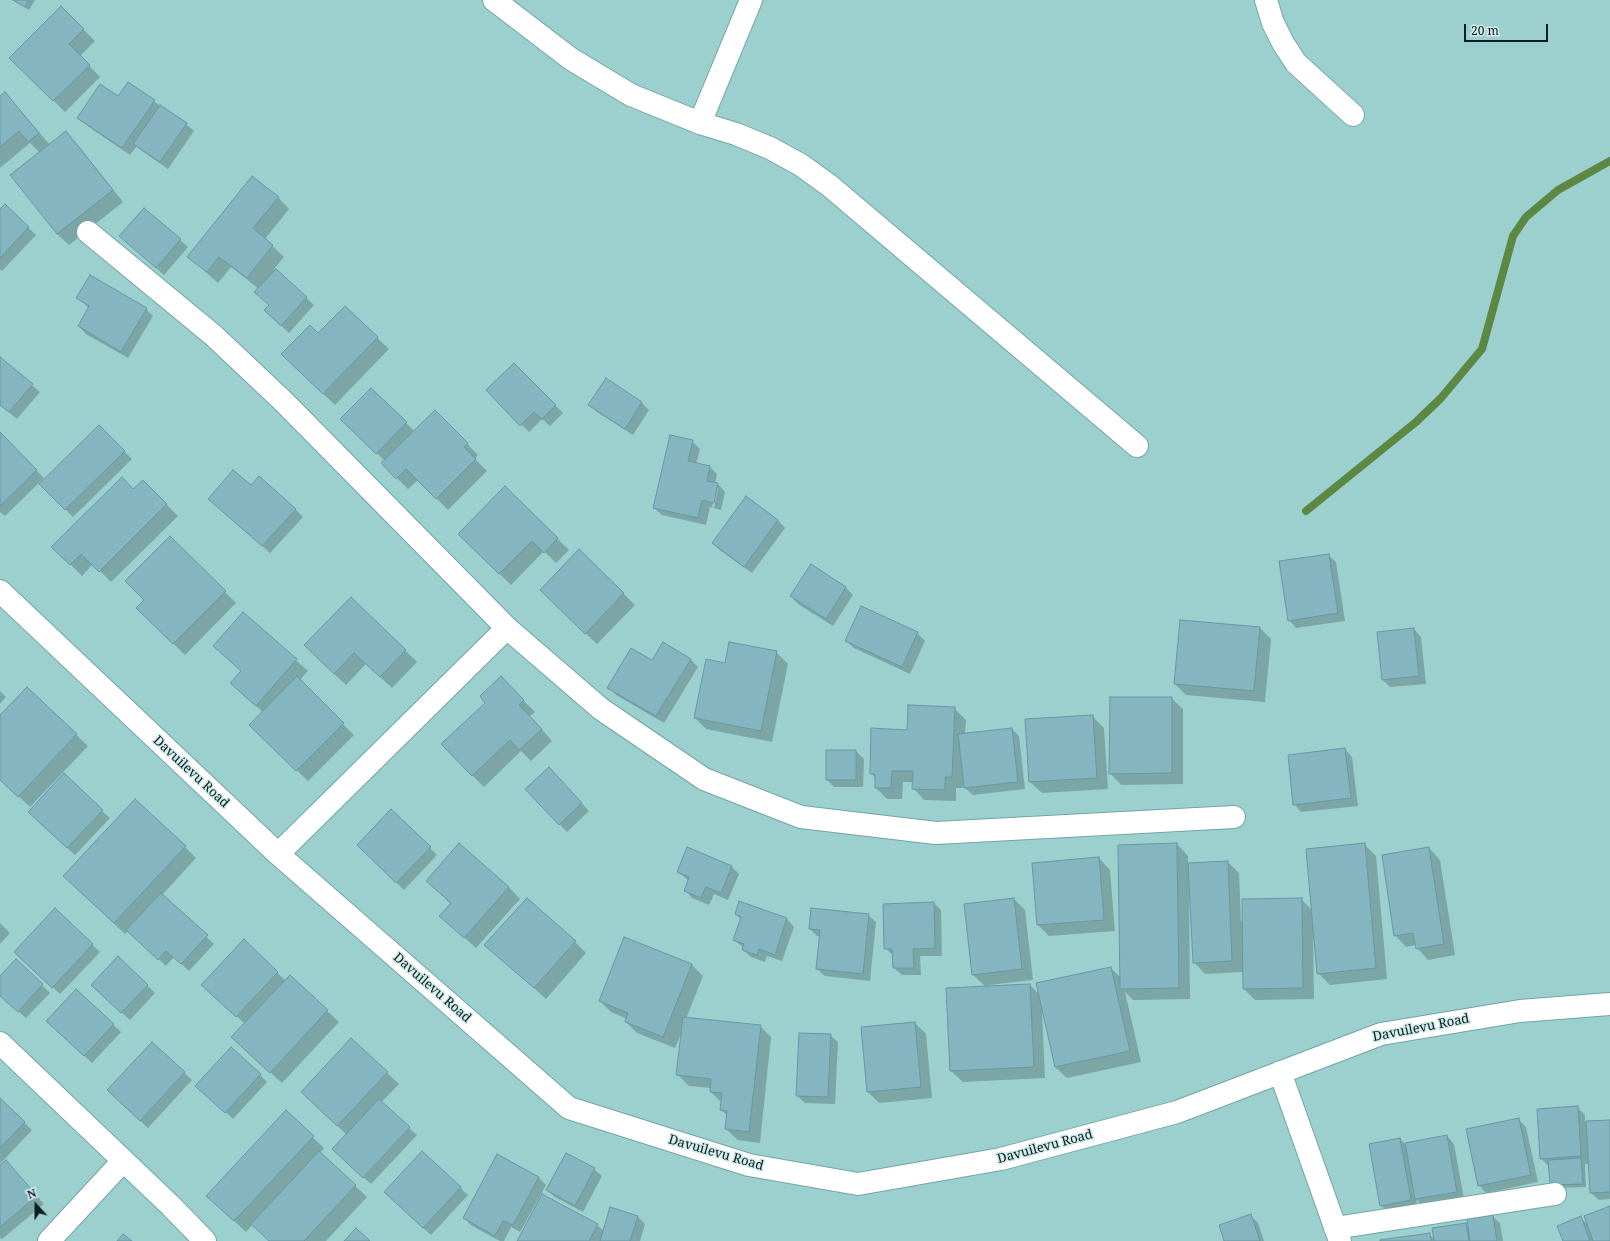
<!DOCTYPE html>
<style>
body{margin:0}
#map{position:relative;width:1610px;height:1241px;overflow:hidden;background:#9bd0cf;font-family:"Noto Serif",serif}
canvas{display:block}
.north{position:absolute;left:16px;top:1185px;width:40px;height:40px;-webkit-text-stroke:3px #d1ebea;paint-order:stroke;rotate:339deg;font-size:11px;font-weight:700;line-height:16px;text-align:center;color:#081d1d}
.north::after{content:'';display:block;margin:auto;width:14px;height:18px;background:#081d1d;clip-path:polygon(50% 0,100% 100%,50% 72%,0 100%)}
.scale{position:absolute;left:1464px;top:24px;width:84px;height:18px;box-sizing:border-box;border:2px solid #081d1d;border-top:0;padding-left:5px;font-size:12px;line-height:14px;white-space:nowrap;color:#081d1d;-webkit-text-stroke:3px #d1ebea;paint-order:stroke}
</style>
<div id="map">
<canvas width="1610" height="1241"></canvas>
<div class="north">N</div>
<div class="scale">20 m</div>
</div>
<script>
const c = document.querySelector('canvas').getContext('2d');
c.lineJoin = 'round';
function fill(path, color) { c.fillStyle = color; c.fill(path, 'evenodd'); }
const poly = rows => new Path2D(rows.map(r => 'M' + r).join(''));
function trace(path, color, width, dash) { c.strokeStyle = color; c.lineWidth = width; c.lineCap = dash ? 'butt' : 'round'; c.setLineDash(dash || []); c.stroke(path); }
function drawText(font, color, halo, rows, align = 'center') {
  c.font = font + ' "Noto Serif",serif'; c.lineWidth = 3; c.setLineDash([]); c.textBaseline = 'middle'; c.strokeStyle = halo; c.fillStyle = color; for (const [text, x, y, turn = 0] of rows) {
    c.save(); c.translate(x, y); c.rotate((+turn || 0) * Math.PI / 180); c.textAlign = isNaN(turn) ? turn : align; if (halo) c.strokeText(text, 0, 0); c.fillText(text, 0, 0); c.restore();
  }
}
const shadow = poly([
 [12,0,35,0,29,10],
 [61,7,95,41,80,56,100,77,65,112,11,58],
 [128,83,186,124,194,131,168,169,142,151,137,146,130,155,86,125,78,118,119,97],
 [5,93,50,145,66,133,77,144,123,202,69,245,57,234,40,153,30,143,0,168,0,97],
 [278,197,289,209,265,239,284,257,274,269,314,305,289,333,273,318,270,305,259,289,231,267,218,283,189,257],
 [5,205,36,235,2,271,0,269,0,211],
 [144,209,188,247,164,275,128,243],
 [78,298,146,309,153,316,128,358,86,334,79,326,89,308],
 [345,307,389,349,335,405,294,366,318,335],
 [0,358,40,392,17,419,0,405],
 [514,364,563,413,550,426,542,419,529,432,487,390],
 [606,380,642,403,649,410,633,435,597,412,590,405],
 [435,411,478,455,475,459,487,471,448,510,418,480,408,489,382,463,385,461,341,419,406,423,414,431],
 [99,426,132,459,73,517,40,484],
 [0,434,44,478,5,516,0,512],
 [692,441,700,449,696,464,710,467,717,474,715,484,718,484,725,492,721,510,710,507,706,525,662,515,654,508],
 [716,488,718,488,714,508,712,507],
 [143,481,178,516,111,582,93,564,82,576,53,547,133,490],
 [251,487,295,509,303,517,270,553,209,499],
 [505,488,569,550,556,563,544,551,511,585,459,534],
 [746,498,778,520,785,528,752,573,721,551,713,543],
 [170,537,236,603,185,655,137,608,145,600],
 [579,550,635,605,597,644,552,602],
 [1328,555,1336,562,1345,621,1296,628,1289,620],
 [811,566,846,588,853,595,833,626,798,604,791,596],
 [351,598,417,662,392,688,366,664,346,685,316,657],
 [862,607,917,633,925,641,910,674,854,648,846,641],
 [243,613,308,671,299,681,354,735,308,781,250,725,263,712,243,695],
 [1260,628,1271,639,1265,702,1186,695,1175,684],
 [1414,629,1421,637,1426,684,1390,687,1383,680],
 [776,652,788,664,772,742,706,729,695,718,726,664],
 [690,659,698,667,664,723,616,695,609,687,653,661],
 [27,688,88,746,30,807,0,779,0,716],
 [512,689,535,712,530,716,552,741,531,761,521,751,484,787,472,775],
 [0,691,6,697,0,704],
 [1171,698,1183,709,1183,784,1121,785,1110,773],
 [954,708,966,720,965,734,1012,729,1019,736,1025,789,973,795,965,788,964,781,963,781,963,788,956,788,956,801,924,800,913,788,913,782,903,782,902,799,887,799,876,788,876,779,871,773,908,731],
 [1092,716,1104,728,1108,789,1042,793,1030,782],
 [1345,749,1352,757,1358,806,1301,812,1294,804],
 [827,751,856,751,864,759,863,787,834,787,827,780],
 [556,776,589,811,567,832,526,789],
 [391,810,437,855,404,890,365,852],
 [102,811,110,818,75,855,36,819],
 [1177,844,1188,856,1188,864,1228,862,1239,873,1241,921,1301,899,1312,910,1364,844,1376,856,1387,979,1330,985,1318,973,1314,932,1313,932,1314,999,1255,1000,1244,989,1243,972,1205,974,1194,962,1190,888,1189,888,1190,999,1133,1000,1125,992,1141,1062,1067,1078,1055,1067,1043,1010,1042,1010,1045,1078,963,1082,951,1071,986,987,973,975,1014,899,1025,910,1033,980,989,985,989,987,1030,985,1040,995,1111,968,1121,978],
 [185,847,196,858,162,895,214,944,189,971,174,957,166,966,129,930,125,934,75,887],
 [688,848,732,867,739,874,728,900,714,894,709,905,692,898,685,890,689,881,678,872],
 [1429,848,1440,860,1455,955,1428,960,1417,948,1416,945,1406,947,1395,935],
 [1099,858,1110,870,1115,931,1049,936,1038,925,1033,864],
 [427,881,509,887,520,899,476,948,440,916,451,904],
 [740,902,787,919,794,927,782,961,767,956,765,962,751,957,743,950,744,948,734,940,741,920,736,914],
 [934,903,941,910,942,956,920,956,921,975,902,975,894,968,894,956,885,948],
 [55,909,100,952,60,994,23,960],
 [868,915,876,922,870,981,825,976,817,969,820,937,817,936,810,929],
 [0,923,10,933,0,944],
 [624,938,692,965,703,976,686,1019,760,1026,771,1037,760,1143,738,1140,726,1129,728,1116,721,1110,722,1103,711,1092,711,1088,689,1086,677,1074,682,1032,675,1048,637,1033,626,1022,627,1019,611,1012,600,1001],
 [244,941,286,981,290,976,339,1022,282,1083,244,1049,245,1024,210,992],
 [575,942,586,953,546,999,486,945],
 [16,960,50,993,26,1018,0,995,0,977],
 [147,985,155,993,130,1020,99,992],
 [76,990,121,1032,92,1063,55,1029],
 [915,1023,926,1034,932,1098,879,1103,868,1092,862,1027],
 [830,1035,838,1042,835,1104,805,1103,797,1096],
 [351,1039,399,1084,381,1103,417,1135,371,1184,341,1157,347,1135,302,1092],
 [152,1043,192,1080,148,1128,116,1098],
 [260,1075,267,1082,233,1119,204,1093],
 [0,1099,32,1130,1,1163,0,1162],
 [1577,1107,1585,1115,1585,1122,1610,1121,1610,1199,1599,1200,1591,1193,1589,1164,1585,1164,1586,1187,1554,1188,1550,1166,1548,1166,1541,1158],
 [286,1112,324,1148,320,1153,367,1197,326,1241,270,1241,253,1224,246,1232,219,1207],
 [1518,1119,1526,1127,1538,1182,1486,1193,1479,1185],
 [1447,1136,1454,1144,1464,1199,1423,1206,1416,1199,1418,1207,1389,1213,1381,1205,1400,1139,1405,1144],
 [422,1153,468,1195,431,1235,393,1200],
 [0,1167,13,1169,44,1204,2,1239,0,1238],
 [594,1169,602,1176,583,1212,555,1197,547,1190],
 [538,1177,546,1185,520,1232,511,1227,504,1241,500,1241,472,1226,464,1218],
 [1610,1207,1610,1241,1564,1241,1581,1218,1589,1226],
 [1250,1215,1258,1223,1264,1241,1225,1241],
 [637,1216,645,1224,640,1241,518,1241,597,1225,604,1231],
 [1492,1216,1500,1223,1503,1241,1383,1241,1429,1234,1435,1240,1465,1224,1469,1228]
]);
const stream = poly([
 [1306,511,1416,422,1441,398,1482,349,1513,236,1526,217,1558,190,1610,161]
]);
const building = poly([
 [13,0,29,0,25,7,13,0],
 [61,6,84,29,69,44,90,65,53,101,9,58,61,6],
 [128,82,155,100,122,148,77,118,100,84,118,96,128,82],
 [5,92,39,133,28,142,19,131,0,147,0,96,5,92],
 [160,105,187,123,160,162,133,144,160,105],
 [66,131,113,190,57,234,10,175,66,131],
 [252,176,279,197,253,228,273,245,247,278,219,257,207,272,187,257,252,176],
 [5,204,29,227,0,258,0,209,5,204],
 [144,208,181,239,156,268,119,236,144,208],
 [276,269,307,297,281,326,264,310,269,305,254,292,276,269],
 [90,275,147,308,121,352,78,326,89,306,76,298,90,275],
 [345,306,378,337,323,394,281,354,310,325,318,333,345,306],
 [0,357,33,384,9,412,0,405,0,357],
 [514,363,556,405,542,419,534,412,520,426,486,390,514,363],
 [606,378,642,402,625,429,588,405,606,378],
 [371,388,407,422,376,454,340,419,371,388],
 [435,410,468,443,464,447,476,459,436,499,406,469,396,479,381,463,435,410],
 [99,425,125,451,65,510,39,484,99,425],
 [0,432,37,470,0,506,0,432],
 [670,435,693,440,688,461,710,466,707,481,718,483,714,503,702,500,698,518,653,508,670,435],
 [233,470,251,485,259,476,296,509,262,546,208,499,233,470],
 [122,477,133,489,143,480,167,504,99,572,81,554,70,565,51,547,122,477],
 [505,486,558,538,544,553,532,541,499,574,458,534,505,486],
 [746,496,778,520,744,567,712,543,746,496],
 [170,536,226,591,173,644,136,608,144,600,125,581,170,536],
 [579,549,624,593,585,634,540,590,579,549],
 [1329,554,1338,613,1288,621,1279,561,1329,554],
 [811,564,846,587,826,619,790,596,811,564],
 [351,597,406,650,380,677,354,653,334,674,304,645,351,597],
 [861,606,918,632,902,667,845,641,861,606],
 [243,612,297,659,256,706,230,683,241,671,213,646,243,612],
 [1180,620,1260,627,1254,691,1174,684,1180,620],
 [1414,628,1419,676,1382,680,1377,632,1414,628],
 [663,642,691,659,656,716,607,688,631,648,652,660,663,642],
 [729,642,777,651,761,731,694,718,706,659,725,663,729,642],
 [297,676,344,723,296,771,249,725,297,676],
 [501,676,524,700,519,705,542,729,519,750,510,740,472,776,441,744,485,703,480,696,501,676],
 [27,687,77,734,18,797,0,780,0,715,27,687],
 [1110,697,1172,697,1172,773,1109,774,1110,697],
 [908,705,955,707,952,777,945,777,945,790,912,789,913,771,892,771,891,788,875,788,875,774,870,774,871,728,907,730,908,705],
 [1093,715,1097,778,1029,782,1025,719,1093,715],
 [1012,728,1018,782,964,788,958,734,1012,728],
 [1345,748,1351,798,1293,805,1288,755,1345,748],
 [826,750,856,750,856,780,826,780,826,750],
 [549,767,582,803,559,825,525,789,549,767],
 [64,773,103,810,67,848,28,812,64,773],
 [135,799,186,846,114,923,63,876,135,799],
 [391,809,431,847,396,883,357,845,391,809],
 [459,843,509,887,464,938,439,916,451,903,426,881,459,843],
 [1177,843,1179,988,1120,989,1118,845,1177,843],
 [1365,843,1376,968,1317,974,1306,849,1365,843],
 [687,847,732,866,721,893,706,887,701,898,684,891,689,877,677,872,687,847],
 [1429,847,1444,944,1416,949,1413,933,1394,936,1382,855,1429,847],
 [1099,857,1104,920,1037,925,1032,863,1099,857],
 [1228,861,1232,961,1193,963,1188,863,1228,861],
 [161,893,208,935,181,964,166,951,158,960,126,930,161,893],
 [527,898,576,941,534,988,484,945,527,898],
 [1014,898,1022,969,972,975,964,904,1014,898],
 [1302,898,1303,988,1243,989,1242,899,1302,898],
 [739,901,787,918,775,955,759,949,757,955,742,950,744,944,733,940,741,917,735,914,739,901],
 [934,902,935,948,913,949,914,968,893,968,892,949,884,949,883,904,934,902],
 [55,908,93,944,52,988,14,952,55,908],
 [811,908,869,914,863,974,816,969,820,930,809,929,811,908],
 [624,937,692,964,663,1037,625,1022,628,1013,599,1001,624,937],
 [244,939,278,972,236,1017,201,985,244,939],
 [118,956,148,985,121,1013,91,985,118,956],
 [16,959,43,984,18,1012,0,996,0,976,16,959],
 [1111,967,1130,1051,1055,1067,1036,983,1111,967],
 [290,975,328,1010,270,1073,231,1037,290,975],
 [1030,984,1034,1067,950,1071,946,988,1030,984],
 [76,989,114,1024,84,1056,46,1021,76,989],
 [683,1017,761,1025,749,1132,725,1129,727,1111,720,1110,722,1093,710,1092,711,1079,676,1075,683,1017],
 [915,1022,921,1087,867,1092,861,1027,915,1022],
 [799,1033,831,1034,828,1097,796,1096,799,1033],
 [351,1038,388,1072,337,1126,301,1092,351,1038],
 [152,1042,185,1072,140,1121,107,1090,152,1042],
 [231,1047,261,1074,225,1113,195,1086,231,1047],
 [0,1098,25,1122,0,1148,0,1098],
 [379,1099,410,1127,363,1178,332,1149,379,1099],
 [1578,1106,1581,1156,1540,1159,1537,1109,1578,1106],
 [286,1110,314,1136,234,1221,206,1196,286,1110],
 [1519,1118,1531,1175,1478,1186,1466,1129,1519,1118],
 [1610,1120,1610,1192,1590,1193,1586,1121,1610,1120],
 [1447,1135,1457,1192,1415,1199,1405,1143,1447,1135],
 [1400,1138,1411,1200,1380,1206,1369,1144,1400,1138],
 [319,1151,356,1185,304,1241,269,1241,251,1224,319,1151],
 [422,1151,461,1187,423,1228,384,1192,422,1151],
 [566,1153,595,1168,575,1206,546,1190,566,1153],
 [497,1154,539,1177,513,1225,503,1221,495,1236,463,1218,497,1154],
 [1581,1158,1583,1184,1550,1185,1548,1160,1581,1158],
 [6,1160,37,1196,0,1227,0,1165,6,1160],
 [542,1194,598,1224,589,1241,517,1241,542,1194],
 [1610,1206,1610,1241,1593,1241,1584,1216,1610,1206],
 [610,1207,638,1216,630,1241,600,1241,610,1207],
 [1251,1214,1260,1241,1224,1241,1219,1225,1251,1214],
 [1493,1215,1497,1241,1470,1241,1467,1219,1493,1215],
 [1581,1216,1590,1241,1563,1241,1557,1226,1581,1216],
 [1466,1223,1469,1241,1434,1241,1432,1228,1466,1223],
 [356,1228,370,1241,344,1241,356,1228],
 [1430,1233,1431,1241,1380,1241,1380,1240,1430,1233],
 [123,1234,132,1241,117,1241,123,1234]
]);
const minor = poly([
 [494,0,571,59,631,95,700,123,736,134,770,148,801,165,830,186,1137,446],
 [1266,0,1273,23,1283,43,1296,63,1353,115],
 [700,123,751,0],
 [88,232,213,335,283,401,507,628,601,709,704,779,801,817,936,833,1234,817],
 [0,591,278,854,569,1108,749,1165,858,1184,1001,1159,1177,1112,1381,1034,1520,1011,1610,1004],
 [278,854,507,628],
 [0,1043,170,1205,205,1241],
 [1280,1072,1340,1241],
 [1335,1228,1555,1194],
 [49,1241,123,1161]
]);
const streetNames = [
 ["Davuilevu Road",191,772,43],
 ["Davuilevu Road",432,988,41],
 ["Davuilevu Road",1421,1028,-11],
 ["Davuilevu Road",1045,1147,-15],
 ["Davuilevu Road",716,1153,16]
];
fill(shadow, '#0003');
trace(stream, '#5d8844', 8);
fill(building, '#85b5c1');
trace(building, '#6797a2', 1);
trace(minor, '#72a5a4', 24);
trace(minor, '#fff', 22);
drawText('13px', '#081d1d', '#d1ebea', streetNames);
</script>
